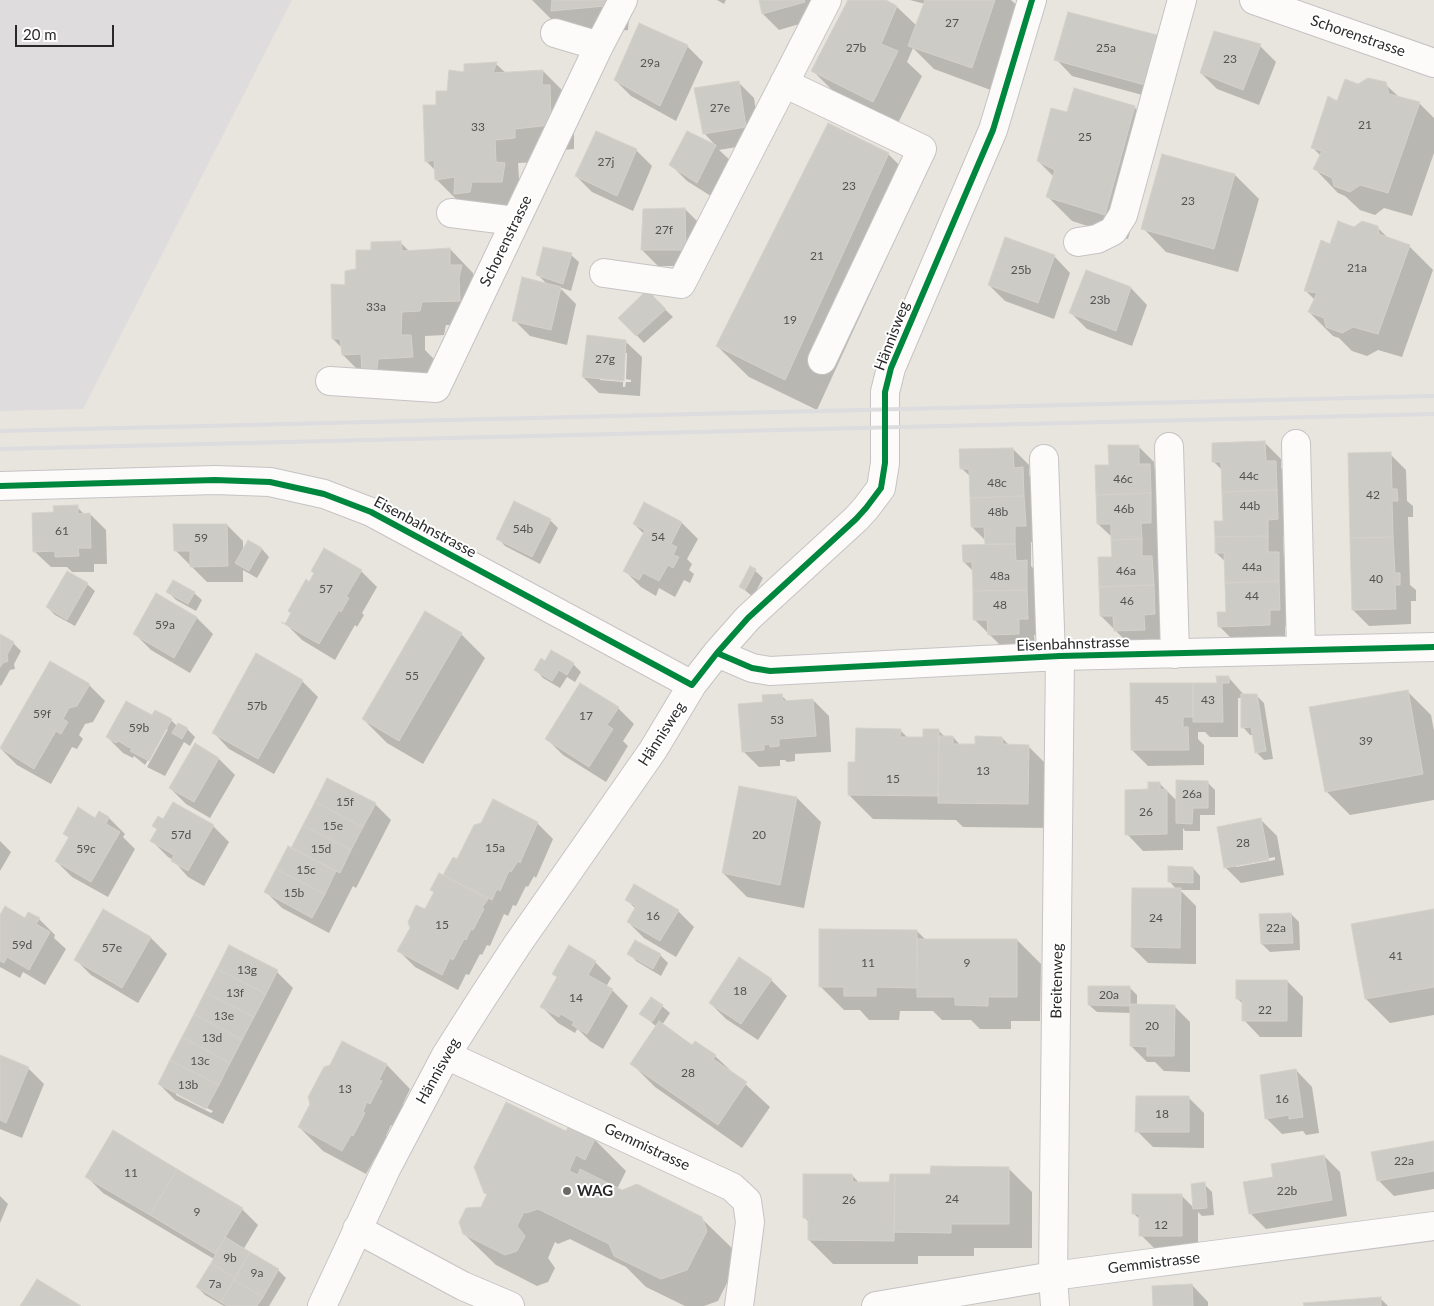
<!DOCTYPE html>
<meta charset="utf-8">
<style>
body{margin:0}
#map{position:relative;width:1434px;height:1306px;overflow:hidden;background:#e8e5de;font-family:Lato,sans-serif}
canvas{display:block}
.scale{position:absolute;left:15px;top:25px;width:99px;height:22px;box-sizing:border-box;border:2px solid #292929;border-top:0;padding-left:6px;font-size:15px;line-height:18px;white-space:nowrap;color:#292929;-webkit-text-stroke:4px #fff;paint-order:stroke}
</style>
<div id="map">
<canvas width="1434" height="1306"></canvas>
<div class="scale">20 m</div>
</div>
<script>
const c = document.querySelector('canvas').getContext('2d');
c.lineJoin = 'round';
function fill(path, color) { c.fillStyle = color; c.fill(path, 'evenodd'); }
const poly = rows => new Path2D(rows.map(r => 'M' + r).join(''));
function trace(path, color, width, dash) { c.strokeStyle = color; c.lineWidth = width; c.lineCap = dash ? 'butt' : 'round'; c.setLineDash(dash || []); c.stroke(path); }
function drawText(font, color, halo, rows, align = 'center') {
  c.font = font + ' Lato,sans-serif'; c.lineWidth = 4; c.setLineDash([]); c.textBaseline = 'middle'; c.strokeStyle = halo; c.fillStyle = color; for (const [text, x, y, turn = 0] of rows) {
    c.save(); c.translate(x, y); c.rotate((+turn || 0) * Math.PI / 180); c.textAlign = isNaN(turn) ? turn : align; if (halo) c.strokeText(text, 0, 0); c.fillText(text, 0, 0); c.restore();
  }
}
const industrial = poly([
 [0,0,292,0,83,409,0,411]
]);
const shadow = poly([
 [532,0,624,0,630,6,628,30,576,35,555,23],
 [717,0,726,0,724,4],
 [760,0,816,0,820,18,779,30,763,14],
 [849,0,883,0,897,7,917,26,925,4,910,0,1011,0,1023,11,996,92,934,69,913,48,907,62,922,76,897,125,836,94,812,70],
 [1156,37,1173,53,1161,100,1072,76,1056,59],
 [687,46,703,62,676,121,631,96,615,80],
 [1260,46,1276,62,1259,105,1217,89,1201,73],
 [496,64,506,73,543,71,567,95,574,110,574,149,539,152,538,162,518,163,519,179,528,188,526,205,496,206,460,203,436,179,436,171,426,161,437,106,466,74],
 [738,82,754,98,761,143,719,150,732,162,714,198,687,181,671,165,688,133,717,147,704,133],
 [1385,84,1400,98,1419,103,1434,118,1434,153,1412,216,1384,208,1375,215,1360,210,1345,196,1338,193,1315,169,1321,156,1312,147,1338,102],
 [1134,107,1158,131,1128,239,1072,221,1048,197,1054,177,1038,161],
 [828,125,888,154,920,185,817,410,749,377,717,346],
 [636,150,652,166,633,211,592,192,576,176],
 [1162,156,1235,175,1259,199,1238,272,1166,252,1143,228],
 [685,209,701,225,701,266,658,266,642,250],
 [1377,227,1389,239,1409,246,1433,270,1402,357,1378,350,1367,356,1352,351,1339,338,1333,336,1309,312,1315,300,1306,291,1331,246,1354,228],
 [400,242,409,251,450,249,473,273,473,278,483,303,483,325,446,325,444,335,425,336,425,350,435,360,437,381,367,379,343,355,342,348,333,339,346,286,372,252],
 [571,255,579,262,571,291,559,287,576,304,567,345,530,336,514,320,548,285,537,274],
 [1054,256,1070,273,1054,319,1005,301,989,285],
 [1086,271,1131,288,1147,305,1132,346,1087,329,1071,313],
 [647,292,673,317,644,343,620,318],
 [625,341,642,357,640,396,599,393,583,377],
 [624,353,627,353,626,379,631,380,631,382,626,382,625,387,623,387,623,382,600,380,600,377],
 [1265,443,1281,459,1281,468,1291,478,1293,535,1283,535,1284,558,1295,569,1296,626,1285,626,1285,641,1235,642,1219,626,1227,613,1226,562,1216,553,1224,522,1223,471,1214,462],
 [1138,446,1154,462,1155,471,1165,481,1167,538,1157,539,1158,563,1168,573,1170,630,1160,630,1161,645,1131,646,1101,616,1113,558,1113,538,1098,524,1110,466],
 [1013,449,1029,465,1029,475,1039,485,1041,542,1031,542,1031,566,1042,577,1044,634,1034,635,1035,649,1005,650,975,620,973,571,964,562,986,545,986,541,972,527,971,477,961,468],
 [1390,454,1406,470,1407,501,1413,506,1413,517,1408,517,1410,585,1416,590,1416,601,1411,601,1411,624,1369,626,1353,610],
 [645,504,682,523,698,539,687,559,692,564,689,570,694,574,690,583,684,580,675,597,659,588,656,596,641,587,625,571,644,534,634,524],
 [77,507,85,515,90,514,106,530,107,564,94,564,94,572,72,572,67,567,51,567,34,551,55,513],
 [550,520,558,528,540,564,505,546,498,538],
 [227,525,243,541,243,551,249,542,262,549,269,557,257,578,243,570,243,582,207,582,175,550],
 [751,567,763,578,753,597,740,586],
 [312,571,361,571,377,587,362,613,364,615,357,627,355,625,335,660,302,640,286,624,315,574],
 [87,584,95,591,75,626,55,615,47,607],
 [168,592,194,593,202,600,196,611,176,600],
 [157,595,197,618,213,634,190,673,151,650,135,634],
 [461,634,485,658,423,764,387,743,363,719],
 [0,636,13,643,21,651,14,664,15,669,10,670,1,686,0,685],
 [545,662,573,664,581,672,575,682,567,677,560,688,543,678,536,670],
 [1229,678,1245,696,1256,695,1264,703,1273,759,1264,760,1256,752,1253,735,1250,735,1243,727,1242,698,1238,698,1238,737,1210,737,1205,732,1198,732,1198,739,1204,745,1204,765,1148,766,1132,750,1218,684],
 [302,681,318,697,274,774,229,749,213,732],
 [89,685,105,701,93,722,85,724,79,735,83,739,77,749,72,747,51,784,17,765,1,749],
 [1407,691,1431,715,1434,731,1434,800,1350,815,1326,791],
 [781,695,788,702,813,700,829,716,831,752,795,754,795,761,787,762,785,760,780,760,780,766,759,767,743,751,764,703],
 [618,708,634,724,623,741,628,746,606,782,563,755,547,739],
 [152,717,171,720,177,726,187,729,195,737,190,746,184,742,165,776,147,767,168,729,165,729,145,765,134,756,133,758,123,753,107,737],
 [900,730,908,738,924,738,938,730,945,737,953,737,961,746,977,746,1002,738,1010,746,1028,746,1052,770,1052,828,963,827,956,820,873,819,849,795,857,764],
 [219,759,235,775,210,818,186,804,170,788],
 [1207,782,1215,790,1215,815,1200,815,1200,831,1185,831,1183,828,1183,850,1143,851,1127,834,1149,791,1159,783,1177,801],
 [740,787,797,798,821,822,804,908,747,897,723,873],
 [375,804,391,820,356,888,353,886,329,933,282,908,266,892,292,849],
 [100,813,109,818,125,834,123,837,135,849,108,897,72,877,56,861,69,838,64,833,96,820],
 [163,820,213,826,229,842,204,886,188,877,173,860,168,857,152,841,158,830,153,826],
 [1261,820,1277,836,1284,875,1241,883,1225,867],
 [1275,857,1275,860,1236,867,1236,864],
 [537,823,553,839,536,878,534,876,528,887,526,886,516,906,513,905,508,916,504,914,490,946,487,945,482,955,480,954,469,975,466,974,458,990,415,967,399,951,426,911,453,859,458,861],
 [0,841,11,852,0,871],
 [1193,868,1200,876,1200,890,1180,890,1196,906,1196,964,1148,963,1132,947,1177,890,1170,882],
 [626,899,678,911,694,927,676,957,644,938,628,922,636,909],
 [1434,910,1434,1015,1390,1023,1366,999,1353,925],
 [104,911,151,938,167,954,138,1003,91,975,75,959],
 [1291,914,1299,922,1300,950,1270,952,1262,944],
 [0,917,39,919,55,935,54,938,66,949,45,985,23,972,20,978,0,967],
 [917,931,926,940,1017,940,1041,964,1040,1021,1011,1021,1011,1029,980,1029,971,1020,942,1020,933,1011,900,1011,899,1020,869,1020,860,1010,844,1010,820,986],
 [230,947,277,972,293,988,223,1124,175,1100,159,1084],
 [176,1092,213,1111,211,1113,176,1095],
 [629,953,660,955,668,963,661,976,636,961],
 [595,962,611,978,606,987,612,990,628,1006,603,1049,590,1041,580,1031,577,1029,575,1033,558,1023,542,1007,558,978,554,974],
 [771,980,787,996,758,1040,726,1019,710,1003],
 [1287,981,1303,997,1302,1037,1260,1037,1244,1020,1244,1005,1237,998],
 [1129,987,1137,995,1137,1005,1174,1006,1190,1022,1190,1072,1164,1071,1155,1062,1147,1062,1131,1046,1131,1013,1097,1012,1089,1005],
 [662,1006,670,1013,662,1025,693,1046,715,1056,770,1107,742,1148,655,1087,632,1064,657,1027,641,1014],
 [0,1056,28,1068,44,1084,22,1138,0,1129],
 [387,1065,410,1089,403,1104,405,1106,394,1127,391,1125,386,1136,388,1138,377,1159,375,1158,366,1174,323,1151,299,1127],
 [1296,1070,1312,1087,1319,1133,1306,1135,1303,1131,1282,1134,1266,1118],
 [1188,1097,1204,1113,1204,1148,1153,1147,1137,1131],
 [566,1133,595,1140,626,1171,617,1189,701,1218,733,1249,737,1263,718,1301,704,1306,685,1306,646,1287,626,1267,570,1239,558,1244,555,1242,548,1258,555,1268,548,1282,537,1286,496,1265,464,1234,482,1209,488,1195,485,1192],
 [1434,1142,1434,1189,1394,1196,1378,1180],
 [1324,1156,1340,1172,1347,1216,1266,1229,1250,1213,1274,1178],
 [1008,1168,1032,1192,1032,1248,974,1248,974,1256,918,1256,918,1264,833,1264,809,1240,809,1222,805,1218,852,1175,860,1184,891,1184,932,1175],
 [87,1177,242,1209,258,1225,243,1250,278,1270,286,1278,269,1306,224,1306,205,1295,197,1287,214,1259,103,1193],
 [1204,1184,1212,1192,1214,1215,1202,1216,1198,1212,1198,1252,1157,1251,1141,1235,1141,1220,1134,1214,1182,1196,1194,1208],
 [0,1196,8,1204,0,1223],
 [1192,1285,1208,1302,1208,1306,1155,1306],
 [1380,1298,1388,1306,1305,1306]
]);
const building = poly([
 [552,0,605,0,605,6,551,11,552,0],
 [759,0,804,0,805,2,762,14,759,0],
 [848,0,886,0,897,6,881,44,898,51,873,102,811,71,848,0],
 [925,0,995,0,972,68,908,46,925,0],
 [1068,12,1157,35,1145,85,1054,60,1068,12],
 [639,23,688,45,660,106,614,80,639,23],
 [1214,31,1261,44,1243,90,1200,73,1214,31],
 [497,62,493,73,543,70,542,85,550,85,551,125,515,129,515,138,495,140,496,162,505,163,502,182,472,182,470,192,454,194,455,177,435,180,434,160,425,162,423,105,436,105,436,91,447,91,449,70,464,72,464,64,497,62],
 [1368,78,1386,82,1389,94,1420,102,1388,193,1360,185,1350,192,1334,186,1332,178,1313,169,1322,151,1311,148,1328,96,1337,101,1345,79,1358,84,1368,78],
 [739,81,746,127,703,134,694,88,739,81],
 [1074,88,1135,106,1105,215,1046,197,1055,170,1037,161,1051,108,1067,112,1074,88],
 [828,123,889,153,785,380,716,346,828,123],
 [596,131,637,149,617,196,575,176,596,131],
 [687,131,716,145,697,183,669,165,687,131],
 [1162,154,1235,174,1214,249,1141,229,1162,154],
 [685,208,686,250,641,250,643,209,685,208],
 [1338,221,1354,227,1362,221,1378,226,1379,234,1410,245,1378,334,1353,327,1342,333,1326,327,1324,318,1308,312,1317,293,1304,291,1321,240,1330,244,1338,221],
 [1005,237,1055,255,1038,303,988,285,1005,237],
 [401,241,402,251,450,248,450,265,462,265,459,278,460,301,422,302,420,311,402,312,401,335,411,335,413,357,378,359,377,369,362,373,361,354,342,355,340,339,332,339,331,284,345,285,345,271,356,269,356,250,371,250,371,242,401,241],
 [543,247,572,253,563,284,536,275,543,247],
 [1086,270,1131,287,1116,331,1069,313,1086,270],
 [522,277,561,287,551,330,512,321,522,277],
 [647,290,666,309,636,336,618,318,647,290],
 [587,335,626,340,624,381,582,377,587,335],
 [1265,441,1266,461,1276,461,1277,490,1222,492,1221,462,1212,462,1212,443,1265,441],
 [1108,445,1139,445,1139,464,1150,464,1151,493,1096,495,1095,465,1109,465,1108,445],
 [1013,448,1014,468,1023,467,1024,496,970,498,969,469,960,469,959,449,1013,448],
 [1391,452,1392,489,1397,489,1398,501,1392,501,1393,537,1350,538,1348,453,1391,452],
 [1277,490,1278,519,1268,520,1268,536,1215,537,1214,521,1223,521,1222,492,1277,490],
 [1151,493,1151,523,1141,523,1142,539,1111,540,1111,524,1097,524,1096,495,1151,493],
 [1024,496,1026,526,1015,526,1015,544,985,544,984,527,971,527,970,498,1024,496],
 [514,501,551,519,532,557,496,539,514,501],
 [644,502,682,522,671,544,677,547,673,555,679,557,673,568,668,565,659,581,643,573,639,580,623,571,645,530,633,524,644,502],
 [78,505,78,514,90,513,91,548,78,548,79,556,55,557,55,551,33,552,32,513,54,512,53,506,78,505],
 [173,524,227,524,228,566,190,567,190,551,174,551,173,524],
 [1268,536,1268,552,1279,552,1279,581,1225,583,1224,553,1215,553,1215,537,1268,536],
 [1393,537,1395,573,1400,573,1400,585,1395,585,1396,609,1352,610,1350,538,1393,537],
 [1142,539,1142,556,1152,556,1154,585,1099,587,1098,557,1112,557,1111,540,1142,539],
 [248,540,262,548,249,571,235,563,248,540],
 [1015,544,1016,561,1027,560,1027,590,973,591,972,562,963,562,962,545,1015,544],
 [324,548,362,570,346,597,349,598,341,612,339,610,319,644,281,622,285,624,291,613,288,611,306,579,309,582,314,573,311,571,324,548],
 [750,566,756,569,745,590,739,587,750,566],
 [67,571,88,583,67,620,46,607,67,571],
 [173,580,195,592,188,604,166,592,173,580],
 [1279,581,1280,610,1270,610,1270,625,1218,627,1217,612,1226,612,1225,583,1279,581],
 [1154,585,1155,614,1144,615,1145,630,1114,631,1113,616,1100,616,1099,587,1154,585],
 [1027,590,1028,619,1019,619,1019,634,988,635,987,620,973,620,973,591,1027,590],
 [156,593,197,617,174,658,133,634,156,593],
 [425,611,462,633,399,741,362,719,425,611],
 [0,634,14,642,7,655,8,661,3,663,0,667,0,634],
 [551,650,574,663,567,675,559,670,552,681,534,670,541,658,545,661,551,650],
 [256,653,303,680,258,759,212,733,256,653],
 [50,661,90,684,77,706,69,708,63,719,68,722,61,734,56,731,34,769,0,748,50,661],
 [1216,676,1229,676,1229,683,1222,683,1223,722,1193,722,1193,683,1217,683,1216,676],
 [580,683,619,707,607,725,613,729,589,767,545,739,580,683],
 [1130,683,1193,683,1193,717,1183,717,1183,727,1188,727,1189,750,1131,750,1130,683],
 [1408,690,1423,774,1325,792,1309,707,1408,690],
 [782,694,783,701,813,699,816,736,779,739,779,746,770,747,770,744,764,745,764,750,742,752,738,704,763,702,762,695,782,694],
 [1241,694,1257,694,1266,751,1255,753,1251,727,1241,728,1241,694],
 [126,701,152,715,155,710,172,719,149,761,130,751,132,749,118,741,116,743,106,737,126,701],
 [178,723,188,728,182,739,172,733,178,723],
 [856,728,901,729,900,737,923,737,923,729,939,729,938,796,848,795,848,762,855,762,856,728],
 [939,736,953,736,953,744,975,744,975,736,1002,737,1003,744,1029,745,1028,804,938,803,939,736],
 [195,743,219,758,194,802,169,788,195,743],
 [327,778,376,803,363,827,315,802,327,778],
 [1176,780,1208,781,1208,808,1193,808,1192,824,1176,823,1176,780],
 [1148,782,1160,782,1160,789,1167,790,1167,834,1125,835,1125,790,1148,789,1148,782],
 [739,786,797,797,780,885,722,873,739,786],
 [493,799,538,822,520,863,518,861,511,872,509,871,500,891,497,889,492,900,443,875,453,857,457,859,474,825,481,823,493,799],
 [173,802,214,825,188,871,171,861,174,855,150,841,157,829,152,826,158,816,163,819,173,802],
 [315,802,363,827,351,850,303,825,315,802],
 [78,807,95,818,99,811,109,817,106,824,120,832,91,882,55,861,69,837,63,834,78,807],
 [1261,818,1269,860,1224,868,1217,827,1261,818],
 [303,825,351,850,340,873,291,848,303,825],
 [288,846,336,871,325,894,276,869,288,846],
 [1168,866,1193,867,1193,883,1168,882,1168,866],
 [276,869,325,894,312,918,264,892,276,869],
 [439,873,488,899,482,908,484,909,473,930,471,929,466,940,464,939,453,960,450,958,442,975,397,951,410,928,408,922,416,905,425,909,434,892,430,890,439,873],
 [634,884,679,910,660,941,627,922,636,906,625,900,634,884],
 [1132,888,1181,888,1180,948,1131,947,1132,888],
 [5,906,25,918,28,912,40,918,36,924,50,932,29,970,7,957,4,963,0,961,0,915,5,906],
 [103,909,151,937,122,988,74,960,103,909],
 [1434,909,1434,987,1365,999,1351,924,1434,909],
 [1291,913,1293,943,1261,944,1259,914,1291,913],
 [819,929,917,930,918,988,876,987,876,996,844,996,844,987,819,987,819,929],
 [917,939,1017,939,1017,997,988,997,988,1006,955,1005,955,997,917,997,917,939],
 [635,940,661,954,653,969,627,954,635,940],
 [229,945,278,970,266,994,217,969,229,945],
 [569,945,596,961,588,975,613,989,587,1034,572,1025,574,1022,561,1014,559,1017,540,1007,557,977,552,974,569,945],
 [739,957,772,979,741,1024,709,1003,739,957],
 [217,969,266,994,254,1017,205,992,217,969],
 [1236,980,1287,980,1287,1021,1242,1021,1242,999,1236,999,1236,980],
 [1088,986,1130,986,1130,1006,1088,1005,1088,986],
 [205,992,254,1017,242,1040,194,1014,205,992],
 [651,997,663,1005,652,1022,639,1014,651,997],
 [1130,1004,1175,1005,1174,1056,1147,1056,1147,1047,1130,1046,1130,1004],
 [194,1014,242,1040,230,1063,182,1037,194,1014],
 [659,1021,692,1045,695,1041,716,1055,713,1059,747,1082,718,1125,630,1064,659,1021],
 [182,1037,230,1063,219,1085,170,1060,182,1037],
 [342,1041,387,1064,379,1080,382,1081,370,1104,367,1102,363,1111,365,1113,353,1136,351,1135,342,1151,298,1127,310,1104,308,1097,324,1067,330,1065,342,1041],
 [0,1055,29,1067,6,1123,0,1120,0,1055],
 [170,1060,219,1085,206,1109,158,1084,170,1060],
 [1296,1069,1303,1117,1289,1119,1289,1115,1265,1119,1260,1075,1296,1069],
 [1136,1096,1189,1096,1189,1132,1135,1132,1136,1096],
 [506,1102,566,1131,569,1125,595,1139,585,1160,576,1155,569,1171,578,1175,580,1169,622,1190,637,1184,702,1217,707,1231,687,1270,661,1279,614,1256,609,1244,538,1209,526,1213,524,1212,517,1226,525,1236,517,1251,505,1255,463,1234,459,1222,466,1208,481,1207,487,1194,484,1193,474,1167,506,1102],
 [113,1130,177,1169,150,1215,85,1177,113,1130],
 [1434,1141,1434,1171,1377,1181,1371,1152,1434,1141],
 [1324,1155,1332,1200,1249,1214,1243,1182,1273,1177,1271,1164,1324,1155],
 [931,1166,1009,1167,1009,1224,951,1224,951,1233,894,1232,895,1174,930,1174,931,1166],
 [177,1169,243,1208,215,1254,150,1215,177,1169],
 [803,1174,852,1174,853,1182,889,1182,890,1174,895,1174,894,1241,808,1240,808,1218,803,1218,803,1174],
 [1205,1182,1207,1208,1193,1209,1191,1184,1205,1182],
 [1132,1194,1182,1194,1182,1236,1139,1236,1139,1214,1132,1214,1132,1194],
 [225,1237,250,1252,235,1278,211,1263,225,1237],
 [250,1252,279,1269,263,1297,234,1280,250,1252],
 [211,1263,235,1278,221,1302,196,1287,211,1263],
 [37,1279,81,1306,20,1306,37,1279],
 [234,1280,263,1297,257,1306,227,1306,221,1302,234,1280],
 [1192,1284,1193,1306,1153,1306,1152,1286,1192,1284],
 [1381,1297,1381,1306,1304,1306,1303,1303,1381,1297]
]);
const minor = poly([
 [1254,0,1434,63],
 [555,33,599,46],
 [784,83,922,149,822,360],
 [451,213,515,221],
 [1078,242,1097,239,1113,231,1123,215,1182,0],
 [604,273,681,284,827,0],
 [330,381,436,388,599,46,623,0],
 [1296,444,1301,650],
 [1169,447,1175,654],
 [1044,459,1051,657],
 [0,486,215,480,270,482,324,494,371,512,692,685],
 [717,653,752,668,770,671,1060,656,1434,647],
 [446,1055,732,1187,747,1201,750,1222,739,1306],
 [357,1229,463,1286,510,1306],
 [322,1306,386,1169,446,1055,481,1000,517,945,653,750,692,685,717,653,748,618,856,519,866,508,881,488,885,463,885,392,891,368,993,130,1032,0],
 [876,1306,1053,1276,1434,1226],
 [1055,1306,1053,1276,1060,656]
]);
const rail = poly([
 [0,431,1434,396],
 [0,449,1434,414]
]);
const cycleway = poly([
 [0,486,215,480,270,482,324,494,371,512,692,685,717,653,748,618,856,519,866,508,881,488,885,463,885,392,891,368,993,130,1032,0],
 [717,653,752,668,770,671,1060,656,1434,647]
]);
const markers = [
 [567,1191,5,"#6c6b68"]
];
const numberNames = [
 ["27",952,23],
 ["27b",856,48],
 ["25a",1106,48],
 ["23",1230,59],
 ["29a",650,63],
 ["27e",720,108],
 ["21",1365,125],
 ["33",478,127],
 ["25",1085,137],
 ["27j",606,162],
 ["23",849,186],
 ["23",1188,201],
 ["27f",664,230],
 ["21",817,256],
 ["21a",1357,268],
 ["25b",1021,270],
 ["23b",1100,300],
 ["33a",376,307],
 ["19",790,320],
 ["27g",605,359],
 ["44c",1249,476],
 ["46c",1123,479],
 ["48c",997,483],
 ["42",1373,495],
 ["44b",1250,506],
 ["46b",1124,509],
 ["48b",998,512],
 ["54b",523,529],
 ["61",62,531],
 ["54",658,537],
 ["59",201,538],
 ["44a",1252,567],
 ["46a",1126,571],
 ["48a",1000,576],
 ["40",1376,579],
 ["57",326,589],
 ["44",1252,596],
 ["46",1127,601],
 ["48",1000,605],
 ["59a",165,625],
 ["55",412,676],
 ["45",1162,700],
 ["43",1208,700],
 ["57b",257,706],
 ["59f",42,714],
 ["17",586,716],
 ["53",777,720],
 ["59b",139,728],
 ["39",1366,741],
 ["13",983,771],
 ["15",893,779],
 ["26a",1192,794],
 ["15f",345,802],
 ["26",1146,812],
 ["15e",333,826],
 ["57d",181,835],
 ["20",759,835],
 ["28",1243,843],
 ["15a",495,848],
 ["59c",86,849],
 ["15d",321,849],
 ["15c",306,870],
 ["15b",294,893],
 ["16",653,916],
 ["24",1156,918],
 ["15",442,925],
 ["22a",1276,928],
 ["59d",22,945],
 ["57e",112,948],
 ["41",1396,956],
 ["11",868,963],
 ["9",967,963],
 ["13g",247,970],
 ["18",740,991],
 ["13f",235,993],
 ["20a",1109,995],
 ["14",576,998],
 ["22",1265,1010],
 ["13e",224,1016],
 ["20",1152,1026],
 ["13d",212,1038],
 ["13c",200,1061],
 ["28",688,1073],
 ["13b",188,1085],
 ["13",345,1089],
 ["16",1282,1099],
 ["18",1162,1114],
 ["22a",1404,1161],
 ["11",131,1173],
 ["22b",1287,1191],
 ["24",952,1199],
 ["26",849,1200],
 ["9",197,1212],
 ["12",1161,1225],
 ["9b",230,1258],
 ["9a",257,1273],
 ["7a",215,1284]
];
const streetNames = [
 ["Schorenstrasse",1358,36,19],
 ["Schorenstrasse",506,241,-64],
 ["Hännisweg",892,336,-69],
 ["Eisenbahnstrasse",425,527,28],
 ["Eisenbahnstrasse",1073,644,-2],
 ["Hännisweg",662,734,-57],
 ["Breitenweg",1057,981,-89],
 ["Hännisweg",438,1071,-61],
 ["Gemmistrasse",647,1147,25],
 ["Gemmistrasse",1154,1263,-7]
];
const poiNames = [
 ["WAG",577,1191]
];
fill(industrial, '#dfdcdd');
fill(shadow, '#0003');
fill(building, '#cdcbc5');
trace(building, '#d3d1ca', 1);
trace(minor, '#c5c3c4', 30);
trace(minor, '#fcfbfa', 28);
trace(rail, '#dddcde', 4);
trace(cycleway, '#00873e', 6);
for (const [x, y, r, color] of markers) { const dot = new Path2D(); dot.arc(x, y, r, 0, 2 * Math.PI); c.fillStyle = color; c.fill(dot); trace(dot, '#fff', 2); }
drawText('12px', '#545352', null, numberNames);
drawText('15px', '#292929', '#fff', streetNames);
drawText('bold 15px', '#292929', '#fff', poiNames, 'left');
</script>
